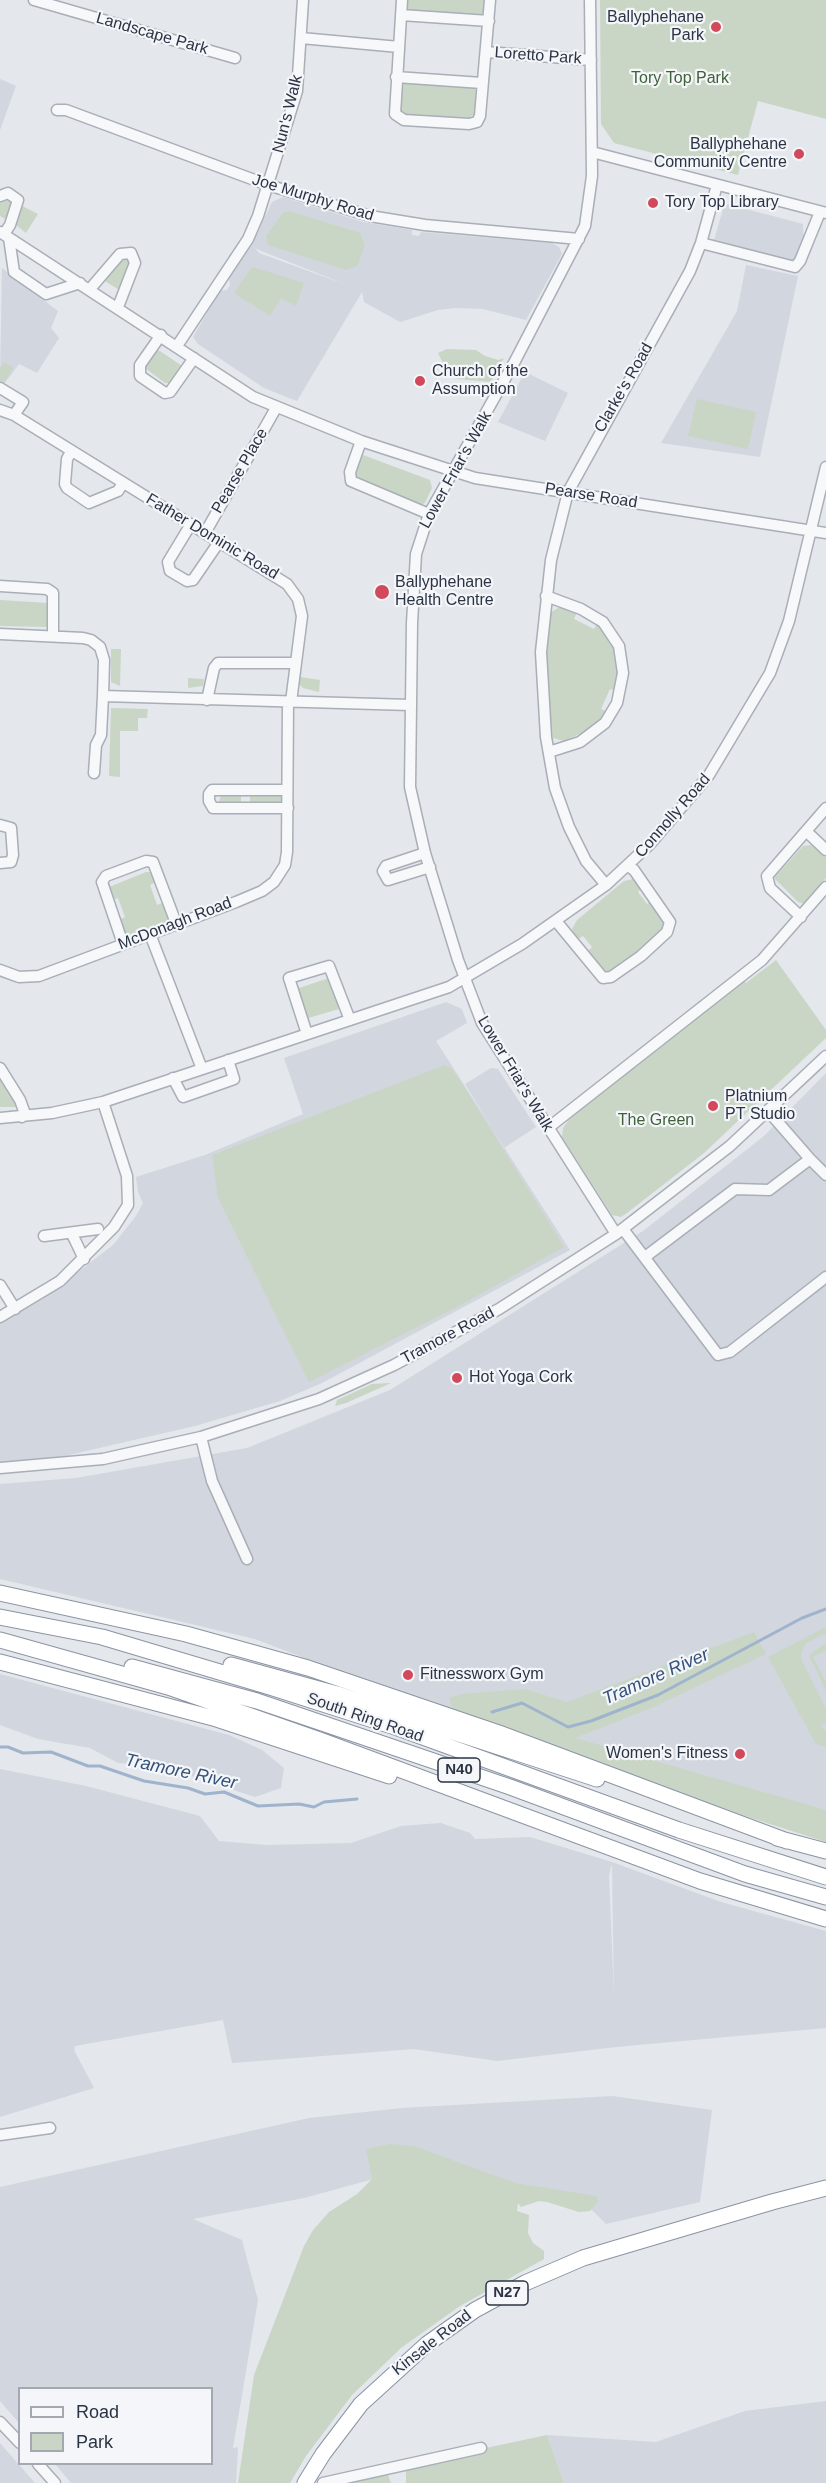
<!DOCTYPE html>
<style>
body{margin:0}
#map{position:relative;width:826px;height:2483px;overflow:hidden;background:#e4e7ec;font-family:Arial,sans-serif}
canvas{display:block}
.legend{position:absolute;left:18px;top:2387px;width:195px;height:78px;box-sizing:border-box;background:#f4f6f9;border:2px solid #a4a8b1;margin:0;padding:8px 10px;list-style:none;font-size:18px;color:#2b3445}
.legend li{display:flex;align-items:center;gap:12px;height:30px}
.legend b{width:30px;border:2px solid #a4a8b1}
</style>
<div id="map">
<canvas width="826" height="2483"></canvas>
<ul class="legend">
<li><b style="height:8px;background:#f7f8fa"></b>Road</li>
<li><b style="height:16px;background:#c9d6c5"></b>Park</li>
</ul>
</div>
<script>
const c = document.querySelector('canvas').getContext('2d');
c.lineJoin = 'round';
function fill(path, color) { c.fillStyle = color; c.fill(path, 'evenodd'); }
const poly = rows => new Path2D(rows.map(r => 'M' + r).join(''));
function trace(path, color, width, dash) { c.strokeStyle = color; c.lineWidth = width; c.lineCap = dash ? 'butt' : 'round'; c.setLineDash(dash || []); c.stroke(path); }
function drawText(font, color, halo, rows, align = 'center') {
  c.font = font + ' Arial,sans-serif'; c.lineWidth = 4.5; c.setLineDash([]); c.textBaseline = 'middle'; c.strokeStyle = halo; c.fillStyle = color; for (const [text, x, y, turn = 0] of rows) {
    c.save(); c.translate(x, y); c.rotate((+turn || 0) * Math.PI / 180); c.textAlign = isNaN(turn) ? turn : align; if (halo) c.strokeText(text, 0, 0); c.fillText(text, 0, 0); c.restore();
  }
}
const built = poly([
 [0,79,16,86,0,130],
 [283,197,363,222,412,230,412,235,419,236,421,232,552,243,559,247,562,254,526,320,483,309,455,308,438,310,400,322,364,302,362,292,297,401,264,388,198,344,193,337,220,291,227,290,230,285,229,277,252,245,272,202],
 [255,248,259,250,347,285,259,253],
 [727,204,803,224,803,234,806,235,796,260,793,263,713,243,724,206],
 [746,265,798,276,760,457,661,443,737,311],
 [2,268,58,311,51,328,59,338,37,373,19,364,4,384,0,382],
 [525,372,568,393,545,441,498,422],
 [446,1002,462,1009,467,1023,436,1041,570,1250,322,1383,280,1401,195,1426,47,1460,0,1463,0,1323,43,1299,113,1245,136,1216,143,1203,138,1192,136,1177,205,1155,303,1114,284,1058],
 [491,1068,498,1069,536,1127,504,1148,465,1084],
 [826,1073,826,1825,521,1733,364,1681,255,1639,0,1579,0,1484,76,1478,247,1448,390,1390,643,1231,764,1136],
 [0,1674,229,1735,262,1750,284,1768,281,1788,255,1797,158,1765,118,1763,90,1748,38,1739,0,1725],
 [0,1769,86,1786,200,1816,219,1841,267,1845,351,1843,401,1826,441,1823,470,1833,475,1839,530,1837,612,1862,721,1902,826,1931,826,2028,616,2047,497,2061,414,2049,232,2063,223,2020,75,2046,74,2050,94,2088,0,2117],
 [611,1866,612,1866,614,1996,609,1876],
 [612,2096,712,2110,700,2202,606,2224,584,2202,381,2177,304,2198,193,2219,242,2240,258,2300,233,2448,238,2447,236,2483,71,2483,55,2464,212,2464,212,2388,20,2388,19,2423,0,2401,0,2187,309,2118,402,2108],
 [826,2401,826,2483,564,2483,547,2435,656,2442,745,2411],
 [0,2443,35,2483,0,2483]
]);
const green = poly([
 [407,0,484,0,483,13,477,18,408,10],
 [600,0,826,0,826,119,758,101,738,175,614,143,601,124],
 [404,82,474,87,477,92,475,114,467,119,405,115,399,111],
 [7,198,13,202,5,219,0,216,0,200],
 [22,206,38,214,26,233,16,225],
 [289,211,360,233,365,245,357,266,346,270,268,245,266,236,283,213],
 [127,258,130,262,121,291,103,280,119,259],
 [252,267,304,283,296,306,281,298,270,316,234,293],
 [447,349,476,350,485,356,498,360,504,358,491,382,457,379,447,372,438,353],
 [155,350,160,351,182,366,183,369,172,383,165,383,145,368],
 [4,362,13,368,4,383,0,380,0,368],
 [697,399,756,412,748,449,688,436],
 [363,455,430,480,432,488,425,503,419,506,357,477,354,474],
 [0,600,48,603,49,627,0,626],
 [560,607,577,612,574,619,594,629,598,622,616,650,620,672,617,691,610,689,601,709,608,712,593,728,564,741,553,738,548,718,546,638,551,612],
 [111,649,121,649,120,686,111,682],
 [300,677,320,680,319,692,303,688,299,684],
 [188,678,204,679,203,686,188,688],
 [111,708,148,709,147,718,138,718,138,731,120,731,120,777,109,776],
 [241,791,241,805,219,802,222,792],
 [250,792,281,795,281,801,278,805,250,805],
 [811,845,826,857,826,878,804,904,798,902,774,878,803,846],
 [146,872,152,872,156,882,150,885,157,905,165,902,170,917,165,923,125,936,118,920,125,917,118,898,111,900,109,887],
 [633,879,642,888,638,892,647,904,652,901,664,919,664,926,663,931,611,972,602,972,586,953,592,947,583,936,576,940,572,929,577,920,624,881],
 [776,960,826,1030,826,1038,704,1153,627,1213,621,1217,612,1215,562,1137,563,1128,571,1117,744,981,746,983],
 [329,978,339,1009,305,1019,296,989],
 [445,1065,451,1068,463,1085,564,1247,459,1306,309,1382,218,1198,212,1155],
 [0,1074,14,1096,17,1107,0,1107],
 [391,1383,346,1403,335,1406,337,1400,372,1384],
 [826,1627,826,1633,806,1643,801,1653,802,1661,826,1709,826,1722,821,1726,826,1732,826,1747,816,1744,768,1657],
 [754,1632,766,1654,651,1708,575,1738,826,1810,826,1842,745,1816,453,1710,449,1698,462,1694,525,1689,567,1702],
 [826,1643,826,1650,813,1657,826,1682,826,1691,809,1655],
 [390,2144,414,2146,515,2183,596,2196,598,2202,590,2211,579,2212,547,2202,539,2201,521,2207,518,2203,517,2211,529,2215,528,2233,533,2243,544,2251,544,2259,460,2306,401,2348,352,2395,306,2456,290,2483,238,2483,254,2375,304,2246,313,2230,329,2212,357,2194,372,2179,366,2149],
 [547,2435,564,2483,406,2483,406,2465],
 [387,2472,391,2483,347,2483]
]);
const stream = poly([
 [492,1712,522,1703,568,1727,591,1721,658,1695,802,1618,826,1609],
 [0,1747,8,1747,23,1753,51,1752,88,1766,100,1766,144,1781,188,1788,205,1794,224,1792,258,1806,299,1804,314,1807,324,1802,357,1799]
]);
const minor = poly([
 [34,0,235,58],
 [402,0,395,114,404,120,469,124,477,122,480,116,490,0],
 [590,0,592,176,585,226,515,361,429,514,416,554,412,623,410,787,425,853,458,960,482,1023,616,1234],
 [401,15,489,21],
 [301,38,399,47],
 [486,52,591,60],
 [396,77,482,83],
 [57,110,66,110,268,185,370,216,425,225,579,239],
 [592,152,826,213],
 [0,196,8,193,18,200,10,225,4,234],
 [0,232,253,397,361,441,475,478,826,533],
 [9,238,14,272,46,294,80,283],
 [701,243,795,267,800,261,820,212],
 [90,289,120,254,131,253,135,263,118,307],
 [161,335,140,365,140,376,165,393,170,392,194,358],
 [177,346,248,239,258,216,297,91,303,0],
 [0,388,23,402,14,415],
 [0,410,14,415,287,584,298,599,302,616,291,702],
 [361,441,350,472,351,481,429,514],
 [71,452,67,459,65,484,67,488,89,503,118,491,123,483],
 [191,524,168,562,170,571,187,581,193,580,219,542],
 [205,533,276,408],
 [0,586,47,589,53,593,53,636],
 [546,596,581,609,603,622,619,646,623,673,617,703,605,723,580,742,549,752],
 [0,634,83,638,91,640,100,647,104,660,103,696,101,735,96,745,94,773],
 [103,696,410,705],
 [207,700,214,668,218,663,296,663],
 [287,790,212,790,209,794,209,801,213,808,288,808],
 [0,825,11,828,13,855,11,862,0,863],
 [806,831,826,850],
 [425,853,386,866,383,871,388,880,430,867],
 [606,885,586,861,569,827,555,788,546,737,541,652,551,560,568,492,690,271,701,243,717,185],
 [801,917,770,888,767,876,826,808],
 [556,921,603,978,611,977,641,956,667,932,670,922,634,870,628,866],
 [150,934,202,1069],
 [123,944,102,882,106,876,146,861,153,862,176,923],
 [0,970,19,977,39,976,236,902,262,891,274,882,285,865,287,852,288,702],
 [307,1034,289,978,329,966,350,1020],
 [0,1068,20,1100,24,1111,22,1117],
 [173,1078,183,1097,234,1079,228,1060],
 [0,1118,52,1113,103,1102,449,987,522,944,606,885,650,844,709,775,770,673,789,621,826,467],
 [548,1128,762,960,826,887],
 [810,1159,826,1175],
 [623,1229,718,1355,730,1352,826,1277],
 [72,1234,84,1259],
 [44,1236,98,1229],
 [645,1257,735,1189,769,1190,810,1159,769,1112],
 [0,1285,15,1309],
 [0,1317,60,1281,114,1227,128,1205,127,1176,103,1102],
 [201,1437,212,1481,247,1559],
 [0,1468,103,1459,201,1437,319,1399,394,1365,499,1309,616,1234,730,1146,826,1056],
 [0,2135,50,2128],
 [0,2422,20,2443],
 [38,2464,55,2483],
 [323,2483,481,2448]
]);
const highway = poly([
 [0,1593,186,1634,308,1668,499,1733,787,1841],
 [0,1617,102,1637,270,1687,395,1727,679,1830,826,1877],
 [0,1640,168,1687,320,1740,700,1881,826,1919],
 [0,1662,213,1718,389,1776],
 [231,1665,337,1694,597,1779],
 [132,1667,257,1701,510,1787,745,1874,826,1897],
 [777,1838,826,1851],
 [305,2483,323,2454,361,2404,427,2344,475,2310,525,2283,583,2258,772,2202,826,2188]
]);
const markers = [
 [716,27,6,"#d1495b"],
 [799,154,6,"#d1495b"],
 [653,203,6,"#d1495b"],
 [420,381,6,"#d1495b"],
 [382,592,8,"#d1495b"],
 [713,1106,6,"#d1495b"],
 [457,1378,6,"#d1495b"],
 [408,1675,6,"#d1495b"],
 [740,1754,6,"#d1495b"]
];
const shields = [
 [459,1770,42],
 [507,2293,42]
];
const shieldNames = [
 ["N40",459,1770],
 ["N27",507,2293]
];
const poiNames = [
 ["Ballyphehane",704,18,"right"],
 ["Park",704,36,"right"],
 ["Ballyphehane",787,145,"right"],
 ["Community Centre",787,163,"right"],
 ["Tory Top Library",665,203],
 ["Church of the",432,372],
 ["Assumption",432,390],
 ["Ballyphehane",395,583],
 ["Health Centre",395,601],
 ["Platnium",725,1097],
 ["PT Studio",725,1115],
 ["Hot Yoga Cork",469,1378],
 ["Fitnessworx Gym",420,1675],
 ["Women's Fitness",728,1754,"right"]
];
const streetNames = [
 ["Landscape Park",152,34,16],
 ["Loretto Park",538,56,4],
 ["Nun's Walk",288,114,-76],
 ["Joe Murphy Road",313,198,17],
 ["Clarke's Road",624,388,-60],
 ["Lower Friar's Walk",456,470,-61],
 ["Pearse Place",240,471,-60],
 ["Pearse Road",591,496,9],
 ["Father Dominic Road",212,537,31],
 ["Connolly Road",673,816,-49],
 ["McDonagh Road",175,924,-21],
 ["Lower Friar's Walk",515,1074,59],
 ["Tramore Road",448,1336,-28],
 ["South Ring Road",365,1718,19],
 ["Kinsale Road",432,2343,-38]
];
const parkNames = [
 ["Tory Top Park",680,79],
 ["The Green",656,1121]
];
const waterNames = [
 ["Tramore River",656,1677,-24],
 ["Tramore River",181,1772,12]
];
fill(built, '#d2d6de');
fill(green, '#c9d6c5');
trace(stream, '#9fb4cc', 3);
trace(minor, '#a9aeb7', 13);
trace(highway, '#8b94a3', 17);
trace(minor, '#f7f8fa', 10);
trace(highway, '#fff', 15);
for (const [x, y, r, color] of markers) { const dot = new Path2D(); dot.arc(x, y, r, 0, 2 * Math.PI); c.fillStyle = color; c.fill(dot); trace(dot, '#f4f6f9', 2); }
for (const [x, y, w] of shields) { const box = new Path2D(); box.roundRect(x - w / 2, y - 12, w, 24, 4.5); c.fillStyle = '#f4f6f9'; c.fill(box); trace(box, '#2b3445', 1.5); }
drawText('bold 15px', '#2b3445', null, shieldNames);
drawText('16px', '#2b3445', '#f4f6f9', poiNames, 'left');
drawText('16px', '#2b3445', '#f4f6f9', streetNames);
drawText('16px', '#3f6138', '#f4f6f9', parkNames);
drawText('italic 18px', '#34527a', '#f4f6f9', waterNames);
</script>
